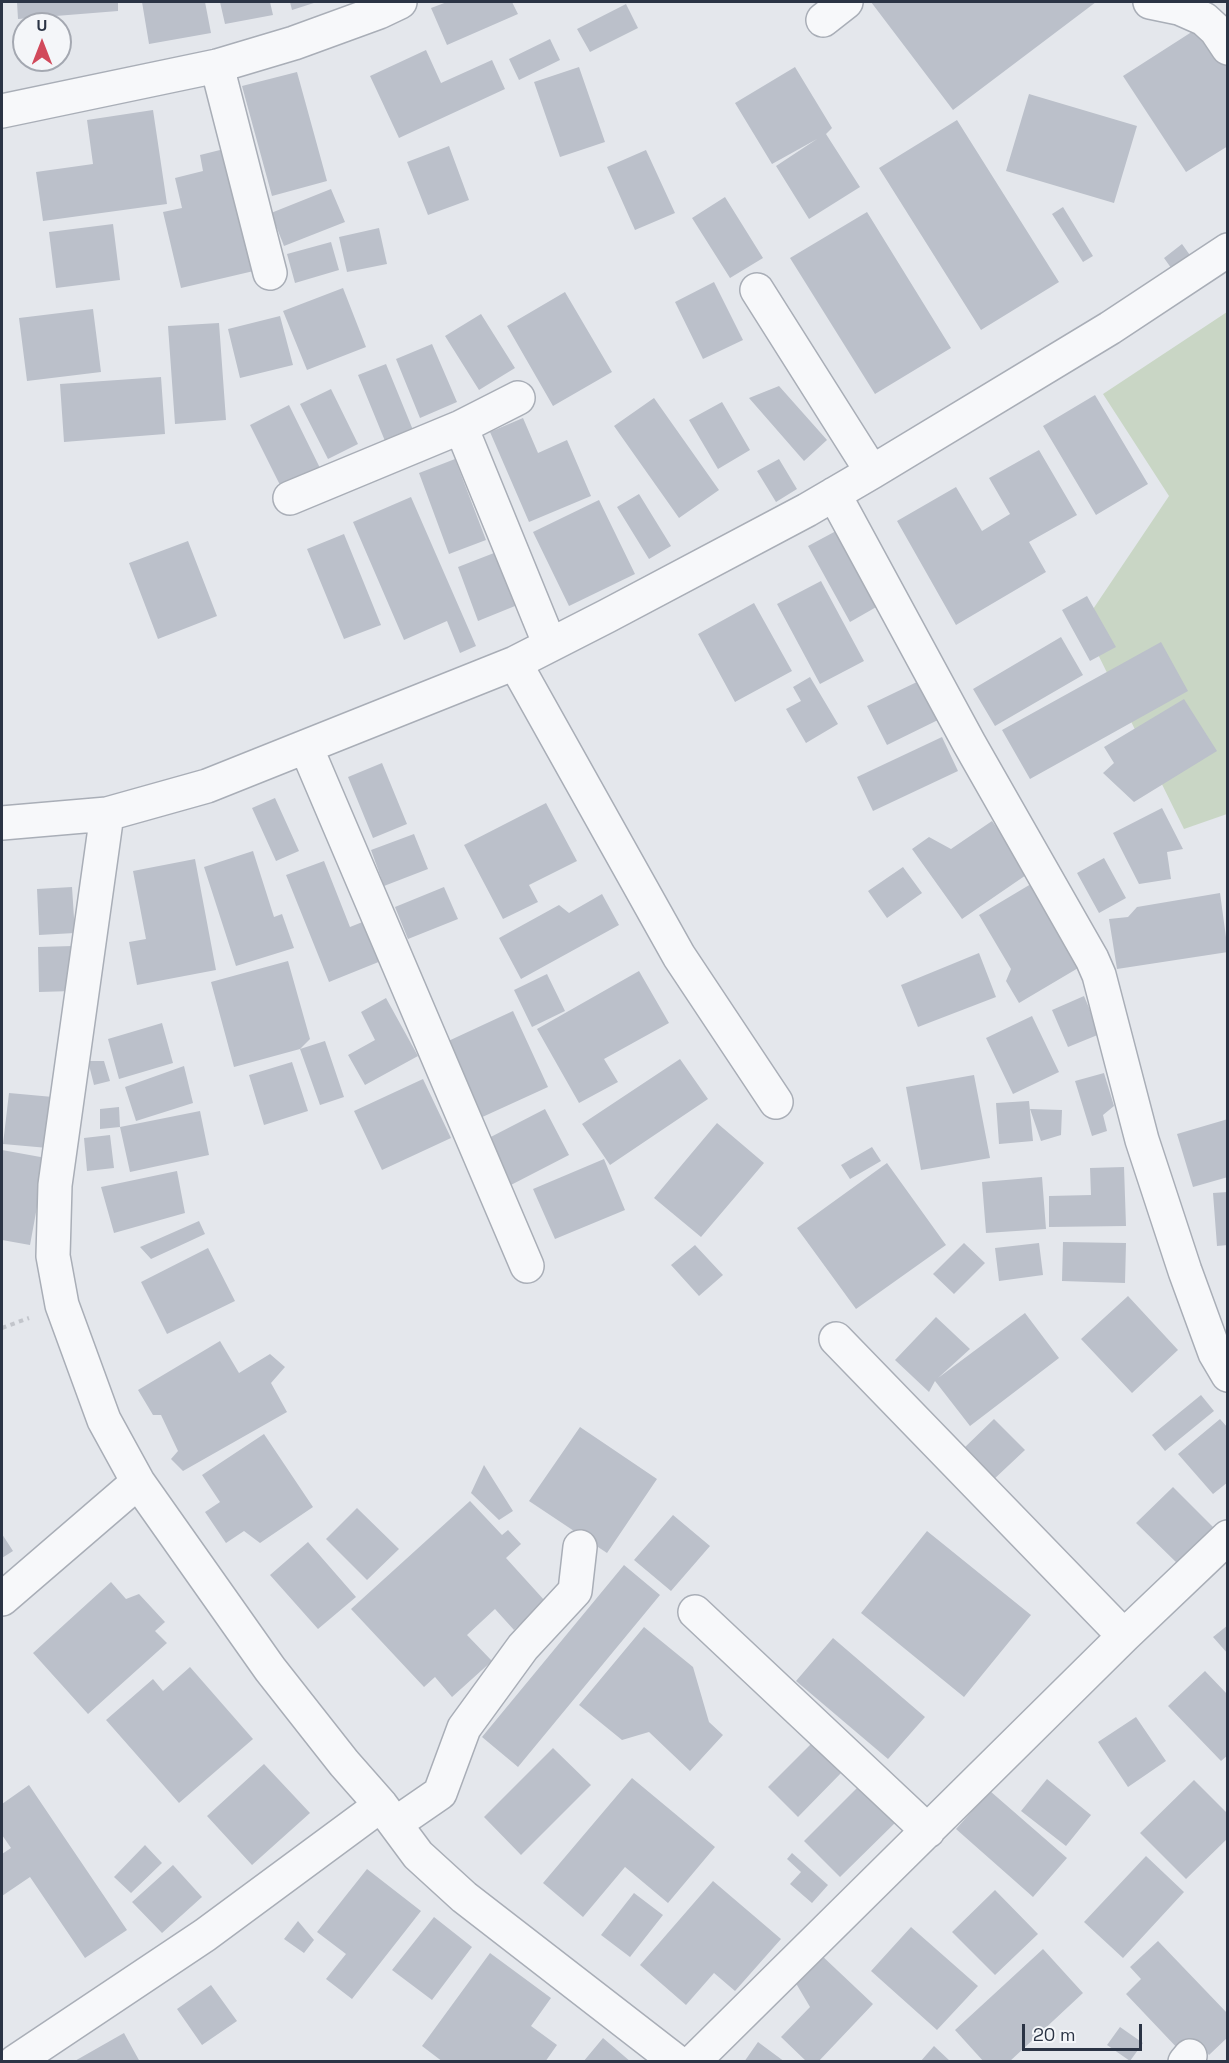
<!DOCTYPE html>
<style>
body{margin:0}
#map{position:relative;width:1229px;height:2063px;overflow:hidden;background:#e4e7ec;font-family:"Space Grotesk",sans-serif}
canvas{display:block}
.frame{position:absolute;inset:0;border:3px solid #2b3445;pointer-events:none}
.north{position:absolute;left:12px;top:12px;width:60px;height:60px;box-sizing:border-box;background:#f4f6f9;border:2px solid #a4a8b1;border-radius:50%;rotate:0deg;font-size:16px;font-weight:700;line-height:24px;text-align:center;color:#2b3445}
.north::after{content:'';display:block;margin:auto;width:21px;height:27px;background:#d1495b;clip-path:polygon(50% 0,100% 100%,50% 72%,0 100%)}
.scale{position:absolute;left:1022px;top:2024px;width:120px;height:27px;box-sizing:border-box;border:3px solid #2b3445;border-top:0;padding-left:8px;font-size:18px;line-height:21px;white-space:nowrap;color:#2b3445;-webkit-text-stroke:4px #f4f6f9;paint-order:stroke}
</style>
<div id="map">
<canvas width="1229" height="2063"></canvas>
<div class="frame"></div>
<div class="north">U</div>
<div class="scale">20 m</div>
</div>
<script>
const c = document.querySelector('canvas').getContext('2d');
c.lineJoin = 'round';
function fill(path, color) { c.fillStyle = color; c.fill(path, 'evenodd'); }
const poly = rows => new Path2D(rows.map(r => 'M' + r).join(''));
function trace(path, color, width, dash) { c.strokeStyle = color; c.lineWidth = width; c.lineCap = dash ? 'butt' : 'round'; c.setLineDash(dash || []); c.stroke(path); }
const green = poly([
 [1227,312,1227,814,1184,829,1083,624,1169,496,1103,394]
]);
const building = poly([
 [17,2,118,2,118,11,18,19],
 [142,2,205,2,211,33,149,44],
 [220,2,270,2,273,15,225,24],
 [290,2,317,2,292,10],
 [447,2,512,2,518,14,447,45,431,8],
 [871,2,1096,2,953,110],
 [626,4,638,28,590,52,577,29],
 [1201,26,1228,67,1228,146,1186,172,1123,76],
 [550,39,560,60,519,80,509,59],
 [426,50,441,83,492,60,505,89,399,138,370,76],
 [579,67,605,142,560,157,534,82],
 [795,67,832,128,826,134,860,187,809,219,776,166,817,139,772,164,735,103],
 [297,72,327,181,272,196,242,86],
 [1029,94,1137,126,1114,203,1006,171],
 [153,110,167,204,43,221,36,172,93,164,87,120],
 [957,120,1059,282,981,330,879,168],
 [449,146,469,200,428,215,407,162],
 [228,148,258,270,181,288,163,212,182,208,175,178,203,171,200,155],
 [646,150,675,213,635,230,607,167],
 [331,189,345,222,284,246,271,213],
 [725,197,763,258,730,278,692,218],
 [1063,207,1093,256,1083,262,1052,214],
 [867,212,951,348,875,394,790,258],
 [113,224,120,280,56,288,49,232],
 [379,228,387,264,347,272,339,237],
 [331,242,339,270,295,283,287,254],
 [1182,244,1192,258,1174,272,1164,258],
 [714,282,743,340,703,359,675,302],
 [343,288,366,347,307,370,283,311],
 [565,292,612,372,553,406,507,326],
 [93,309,101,372,27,381,19,318],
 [481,314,515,368,479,390,445,336],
 [280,316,293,365,240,378,228,329],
 [219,323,226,420,175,424,168,326],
 [432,344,457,402,420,418,396,359],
 [386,364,413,430,385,441,358,375],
 [161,377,165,434,64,442,60,384],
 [779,386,827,440,804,461,749,398],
 [331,389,358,444,328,459,300,404],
 [1095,395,1148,484,1096,515,1043,426],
 [654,398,719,490,679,518,614,426],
 [722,402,750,450,718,469,689,420],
 [289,405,320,468,281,487,250,425],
 [523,418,538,453,567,440,591,496,529,522,490,432],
 [1039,450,1077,515,1029,542,1046,572,956,625,897,521,956,487,982,531,1010,514,989,478],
 [455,459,486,540,449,554,419,473],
 [779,459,797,489,776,502,757,471],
 [639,494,671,546,649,559,617,507],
 [411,497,476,646,460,653,447,621,404,640,353,522],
 [599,500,635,574,569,606,533,532],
 [836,531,878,606,850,622,808,546],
 [344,534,381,625,344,639,307,549],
 [188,541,217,616,158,639,129,563],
 [494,553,515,606,478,621,458,567],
 [821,581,864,661,820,684,777,604],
 [1087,596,1116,647,1090,661,1062,610],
 [754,603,792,671,735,702,698,634],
 [1061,637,1083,675,995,726,973,689],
 [1161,642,1188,691,1030,779,1002,730],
 [810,677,838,724,806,743,786,709,801,701,793,687],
 [919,681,938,720,887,745,867,706],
 [1184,699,1217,751,1134,802,1103,773,1114,763,1104,747],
 [942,737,958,771,873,811,857,777],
 [382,763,407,824,373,838,348,777],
 [275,798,299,851,276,861,252,808],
 [546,803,577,861,529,885,538,902,503,919,464,845],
 [1162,808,1183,849,1167,852,1171,879,1139,884,1113,833],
 [992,821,1029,873,962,919,912,849,929,837,951,849],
 [414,834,428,869,384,886,371,850],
 [253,851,274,917,282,914,294,948,236,966,204,867],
 [1104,858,1126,898,1099,913,1077,873],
 [195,859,216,970,137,985,129,942,146,939,133,871],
 [324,861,350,927,370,919,386,959,329,982,286,875],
 [903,867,922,893,887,918,868,891],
 [1041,878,1090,961,1019,1003,1006,981,1011,969,979,915],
 [72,887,75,933,39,935,37,889],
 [444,887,458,919,408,939,395,907],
 [1220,893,1228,952,1117,969,1109,919,1128,917,1137,907],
 [602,894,619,925,521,979,499,938,559,905,569,913],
 [72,946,73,991,39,992,38,947],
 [979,953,996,997,918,1027,901,985],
 [288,961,310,1039,300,1049,325,1041,344,1097,320,1105,300,1049,234,1067,211,982],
 [639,971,669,1023,604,1059,618,1082,579,1103,537,1029],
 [547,974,565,1011,532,1027,514,990],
 [1084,996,1100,1034,1068,1047,1052,1010],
 [386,998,418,1056,365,1085,348,1055,375,1040,361,1012],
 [513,1011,548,1087,478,1119,444,1043],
 [1032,1016,1059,1072,1013,1094,986,1038],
 [162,1023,173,1063,119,1079,108,1039],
 [680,1059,708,1099,610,1165,582,1124],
 [88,1061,104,1061,110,1081,94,1085],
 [292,1062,308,1111,264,1125,249,1075],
 [184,1066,193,1103,136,1121,125,1087],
 [1104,1073,1114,1106,1103,1115,1107,1131,1092,1136,1075,1081],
 [974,1075,990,1158,921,1170,906,1087],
 [423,1079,451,1138,382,1170,354,1111],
 [9,1093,53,1097,48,1148,3,1144],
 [1029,1101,1033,1141,999,1144,996,1103],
 [119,1107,120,1127,100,1129,100,1109],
 [545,1109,569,1155,507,1187,483,1141],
 [1030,1109,1062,1110,1061,1135,1041,1141],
 [200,1111,209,1155,130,1172,120,1127],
 [1228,1119,1228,1177,1193,1187,1177,1134],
 [717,1123,764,1163,701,1237,654,1198],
 [110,1135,114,1168,87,1171,84,1138],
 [872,1147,881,1161,850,1179,841,1165],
 [2,1150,46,1158,30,1245,2,1240],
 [604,1159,625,1210,555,1239,533,1189],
 [887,1163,946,1245,856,1309,797,1228],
 [1124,1167,1126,1226,1049,1227,1049,1196,1091,1195,1090,1168],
 [177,1171,185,1213,114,1233,101,1187],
 [1042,1177,1046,1229,986,1233,982,1182],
 [1228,1192,1228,1245,1217,1246,1213,1193],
 [199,1221,205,1234,151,1259,140,1247],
 [1063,1242,1126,1243,1125,1283,1062,1281],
 [964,1243,985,1263,954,1294,933,1274],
 [1039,1243,1043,1275,999,1281,995,1248],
 [695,1245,723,1275,699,1296,671,1265],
 [208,1248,235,1301,167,1334,141,1282],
 [1128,1296,1178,1350,1132,1393,1081,1339],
 [1025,1313,1059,1358,970,1426,935,1381,929,1392,895,1360,936,1317,970,1349,938,1378],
 [220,1341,239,1373,270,1354,285,1367,271,1383,287,1412,183,1471,171,1459,178,1451,161,1415,153,1415,138,1390],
 [1201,1395,1214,1411,1165,1451,1152,1435],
 [994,1419,1025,1450,992,1481,962,1450],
 [1220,1419,1228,1428,1228,1482,1213,1494,1178,1454],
 [580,1427,657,1479,607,1553,529,1501],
 [264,1434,313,1507,260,1543,244,1531,226,1543,205,1512,220,1502,202,1475],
 [484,1465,513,1511,499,1520,471,1493],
 [1173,1487,1215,1529,1179,1565,1136,1523],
 [470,1501,502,1535,508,1530,521,1544,506,1558,545,1601,514,1630,495,1609,467,1635,492,1661,452,1697,435,1677,424,1687,351,1609],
 [357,1508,399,1549,367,1580,326,1539],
 [673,1515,710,1546,671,1591,634,1560],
 [927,1531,1031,1615,964,1697,861,1613],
 [2,1534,13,1551,2,1558],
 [308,1542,356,1597,318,1629,270,1575],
 [624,1565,660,1595,518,1767,482,1737],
 [111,1582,126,1599,139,1594,165,1622,155,1631,167,1643,88,1714,33,1653],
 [1228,1625,1228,1654,1213,1637],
 [644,1627,693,1667,709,1722,723,1735,690,1771,649,1732,622,1740,579,1705],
 [833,1638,925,1717,888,1759,796,1681],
 [190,1667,253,1739,179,1803,106,1720,153,1679,163,1691],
 [1205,1671,1228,1695,1228,1755,1221,1761,1168,1706],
 [1136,1717,1166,1761,1128,1787,1098,1742],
 [814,1741,844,1770,798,1817,768,1787],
 [553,1748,591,1785,521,1855,484,1817],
 [264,1764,310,1813,252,1865,207,1816],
 [632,1778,715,1847,668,1903,625,1867,583,1917,543,1883],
 [1047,1779,1091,1815,1066,1846,1021,1811],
 [1194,1780,1228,1814,1228,1838,1186,1879,1140,1833],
 [863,1782,900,1818,840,1877,804,1841],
 [29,1785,127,1930,85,1958,30,1877,2,1896,2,1854,11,1848,2,1835,2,1804],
 [990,1791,1067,1858,1033,1897,956,1829],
 [145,1845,162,1863,131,1893,114,1877],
 [792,1853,828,1885,812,1903,790,1884,801,1872,787,1859],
 [1146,1856,1184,1892,1123,1958,1084,1922],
 [173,1865,202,1897,162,1933,132,1902],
 [367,1869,421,1911,352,1999,326,1979,346,1954,317,1932],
 [713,1881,781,1939,735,1991,714,1973,686,2005,640,1965],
 [995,1890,1038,1934,995,1975,952,1932],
 [634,1893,663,1915,630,1957,601,1935],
 [434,1917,472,1947,432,2000,392,1970],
 [298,1921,314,1940,304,1953,284,1939],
 [911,1927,978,1986,937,2030,871,1971],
 [1158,1941,1228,2014,1228,2037,1209,2055,1194,2039,1181,2052,1126,1994,1141,1979,1130,1967],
 [1043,1949,1083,1993,1009,2062,984,2062,955,2030],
 [490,1953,551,1998,531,2026,557,2045,545,2062,443,2062,422,2046],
 [819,1953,873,2004,818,2062,807,2062,781,2037,810,2007,794,1980],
 [211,1985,237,2021,202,2045,177,2009],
 [1120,2027,1143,2043,1130,2061,1107,2045],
 [124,2033,140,2062,73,2062],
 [603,2038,631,2062,583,2062],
 [758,2042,785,2062,744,2062],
 [934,2046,951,2062,920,2062]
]);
const path = poly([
 [2,1328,29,1318]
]);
const minor = poly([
 [1150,2,1179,8,1204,19,1216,30,1228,48],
 [823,20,846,2],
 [217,66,270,273],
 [2,111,217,66,294,43,379,12,400,2],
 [757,290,872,472],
 [461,427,550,645],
 [834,494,969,743,1092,959,1099,975,1142,1140,1185,1271,1215,1353,1228,1375],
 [290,498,461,427,518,398],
 [515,663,679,956,776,1102],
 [306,747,527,1266],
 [107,814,55,1185,53,1256,62,1305,104,1420,138,1482,270,1669,344,1763,381,1805,418,1855,464,1897,677,2062],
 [2,823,107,814,207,786,515,663,607,616,807,510,872,472,1110,328,1228,250],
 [836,1339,1124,1636],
 [2,1599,138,1482],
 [695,1612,928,1831],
 [395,1824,440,1793,464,1728,523,1647,575,1591,580,1547],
 [15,2062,205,1935,381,1805],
 [693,2062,1124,1636,1228,1537],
 [1185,2062,1190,2056]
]);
fill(green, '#c9d6c5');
fill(building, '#bbc0ca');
trace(minor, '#a9aeb7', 36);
trace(path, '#c2c5cb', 4, [4.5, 4.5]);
trace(minor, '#f7f8fa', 33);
</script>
